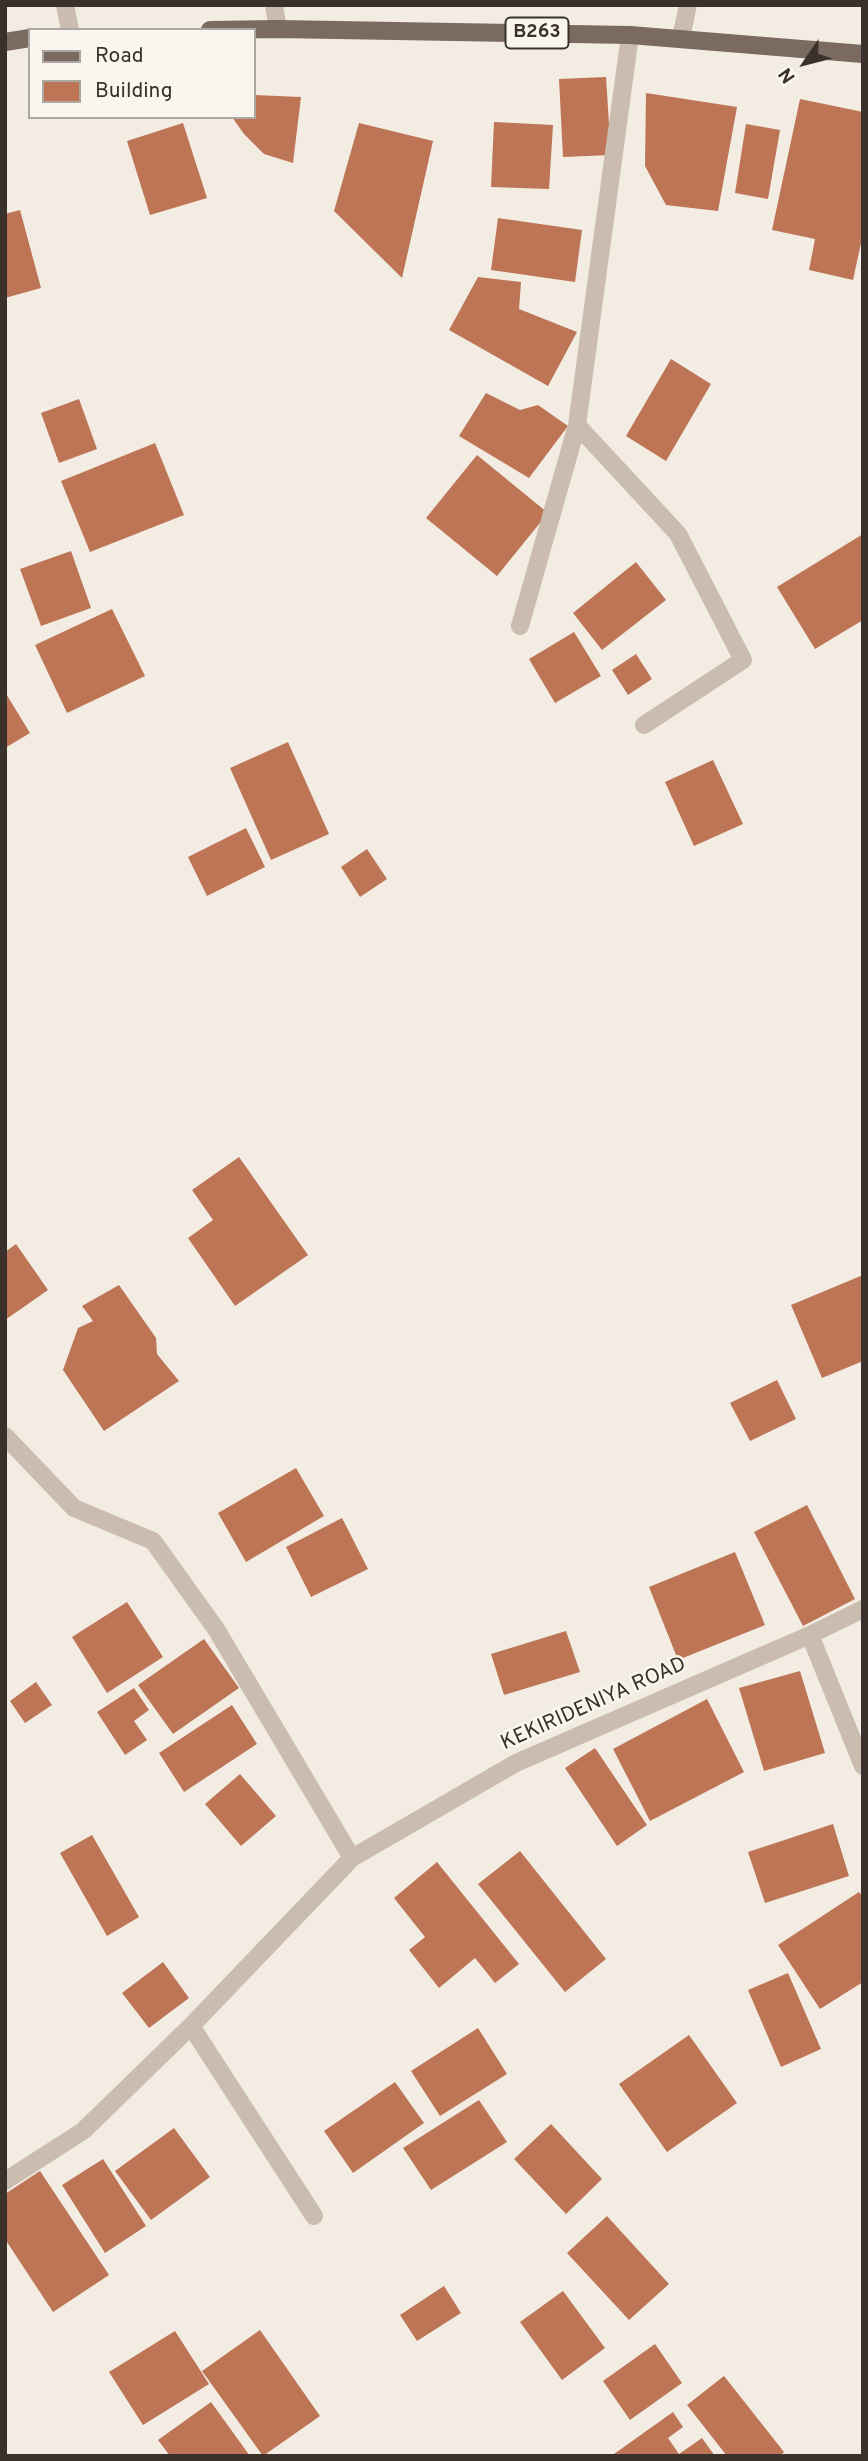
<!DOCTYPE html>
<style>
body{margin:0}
#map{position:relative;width:868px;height:2461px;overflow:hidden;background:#f2ece3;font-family:Overpass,sans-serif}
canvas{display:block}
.frame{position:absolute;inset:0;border:7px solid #3a312c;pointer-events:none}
.legend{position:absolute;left:28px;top:28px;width:228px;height:91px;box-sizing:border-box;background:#faf6ef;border:2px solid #ada7a1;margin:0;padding:9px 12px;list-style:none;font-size:21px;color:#3a312c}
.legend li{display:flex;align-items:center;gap:14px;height:35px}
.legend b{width:35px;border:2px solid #ada7a1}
.north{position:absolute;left:770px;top:28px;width:70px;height:70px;-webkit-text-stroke:5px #faf6ef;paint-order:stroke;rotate:235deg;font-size:19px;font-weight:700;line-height:28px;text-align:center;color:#3a312c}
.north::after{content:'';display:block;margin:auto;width:24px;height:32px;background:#3a312c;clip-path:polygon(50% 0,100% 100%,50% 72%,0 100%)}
</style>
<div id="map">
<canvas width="868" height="2461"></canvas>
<div class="frame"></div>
<ul class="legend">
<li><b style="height:9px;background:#7a6a5f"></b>Road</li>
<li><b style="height:19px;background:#bd7556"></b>Building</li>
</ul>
<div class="north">N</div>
</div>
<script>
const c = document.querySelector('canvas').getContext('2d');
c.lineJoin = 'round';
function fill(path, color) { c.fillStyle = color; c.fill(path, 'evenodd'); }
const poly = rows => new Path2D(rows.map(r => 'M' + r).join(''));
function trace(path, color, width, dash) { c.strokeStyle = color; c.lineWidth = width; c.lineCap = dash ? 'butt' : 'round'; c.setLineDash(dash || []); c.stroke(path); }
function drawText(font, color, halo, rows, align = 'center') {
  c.font = font + ' Overpass,sans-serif'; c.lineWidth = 5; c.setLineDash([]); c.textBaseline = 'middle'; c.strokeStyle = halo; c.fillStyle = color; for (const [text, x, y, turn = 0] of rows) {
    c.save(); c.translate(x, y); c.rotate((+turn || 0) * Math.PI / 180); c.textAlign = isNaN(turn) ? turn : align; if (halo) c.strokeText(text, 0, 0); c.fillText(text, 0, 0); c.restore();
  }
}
const building = poly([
 [606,77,611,155,563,157,559,79],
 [646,93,737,107,718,211,666,205,645,166],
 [254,95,301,97,293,163,264,154,244,134,232,117,254,117],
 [800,99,863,112,863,234,853,280,809,270,815,239,772,230],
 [494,122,553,125,549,189,491,187],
 [183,123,207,198,150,215,127,141],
 [359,123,433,141,402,278,334,211],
 [746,124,780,130,768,199,735,193],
 [20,210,41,288,5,298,5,214],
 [498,218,582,230,575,282,491,270],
 [478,277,521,282,519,309,577,332,548,386,449,330],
 [671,359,711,384,666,461,626,436],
 [486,393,520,410,538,405,568,426,529,478,459,436],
 [79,399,97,449,59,463,41,413],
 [155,443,184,515,90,552,61,481],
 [477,455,548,513,497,576,426,518],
 [863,534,863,620,815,649,777,587],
 [71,551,91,608,41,626,20,569],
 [636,562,666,600,602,650,573,613],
 [112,609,145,676,67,713,35,645],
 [574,632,601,676,555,703,529,659],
 [636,654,652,679,628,695,612,670],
 [5,692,30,733,5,748],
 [288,742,329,834,271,860,230,768],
 [713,760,743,824,694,846,665,782],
 [246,828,265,867,207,896,188,857],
 [367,849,387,879,360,897,341,867],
 [239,1157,308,1255,235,1306,188,1238,213,1220,192,1190],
 [16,1244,48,1290,5,1320,5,1252],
 [863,1275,863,1361,822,1378,791,1305],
 [119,1285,156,1338,157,1354,179,1381,104,1431,63,1370,78,1328,93,1321,82,1306],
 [777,1380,796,1419,750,1441,730,1403],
 [296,1468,324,1516,246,1562,218,1513],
 [807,1505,855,1599,803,1626,754,1532],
 [342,1518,368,1569,311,1597,286,1547],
 [735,1552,765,1625,678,1660,649,1587],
 [127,1602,163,1657,107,1693,72,1637],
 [566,1631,580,1672,504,1695,491,1654],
 [204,1639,239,1688,173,1734,138,1685],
 [800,1671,825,1753,764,1771,739,1688],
 [36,1682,52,1705,25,1723,10,1701],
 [134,1688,149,1710,134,1721,147,1740,125,1755,97,1712],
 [707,1699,744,1772,650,1821,613,1749],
 [232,1705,257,1744,184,1792,159,1753],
 [595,1748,647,1825,617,1846,565,1768],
 [240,1774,276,1816,241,1846,205,1804],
 [833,1824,849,1876,765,1903,748,1852],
 [92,1835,139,1917,107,1936,60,1853],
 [520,1851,606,1959,565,1992,478,1884],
 [437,1862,519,1964,495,1983,475,1958,439,1988,409,1950,425,1937,394,1898],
 [859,1892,863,1897,863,1982,820,2009,778,1945],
 [163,1962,189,1998,149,2028,122,1993],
 [788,1973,821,2049,781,2067,748,1990],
 [478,2028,507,2074,440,2116,411,2071],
 [689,2035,737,2103,667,2152,619,2084],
 [395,2082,424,2123,353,2173,324,2131],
 [479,2100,507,2142,431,2190,403,2148],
 [551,2124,602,2179,566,2214,514,2159],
 [174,2128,210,2177,151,2220,115,2171],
 [103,2159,146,2226,105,2253,62,2185],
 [40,2171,109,2275,53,2312,5,2239,5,2194],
 [607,2216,669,2284,629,2320,567,2253],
 [444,2286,461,2313,417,2341,400,2315],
 [563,2291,605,2348,562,2380,520,2322],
 [260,2330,320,2416,263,2456,202,2371],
 [175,2331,209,2384,143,2425,109,2372],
 [655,2344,682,2383,630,2420,603,2381],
 [724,2376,784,2452,780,2456,727,2456,687,2405],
 [211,2402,250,2456,170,2456,158,2440],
 [673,2412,683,2427,668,2438,679,2454,702,2438,715,2456,616,2456,614,2454]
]);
const minor = poly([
 [65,5,70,30],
 [274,5,278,29],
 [681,38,688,5],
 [577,425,678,534,743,660,644,725],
 [520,626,577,425,630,35],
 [5,1436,74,1508,153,1541,216,1629,352,1858,516,1763,810,1635,863,1609],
 [810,1635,863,1766],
 [191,2026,314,2216],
 [5,2181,83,2131,191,2026,352,1858]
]);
const primary = poly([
 [210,30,278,29,630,35,863,54],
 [5,42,30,38]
]);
const shields = [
 [537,33,63]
];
const shieldNames = [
 ["B263",537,33]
];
const streetNames = [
 ["KEKIRIDENIYA ROAD",594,1705,-24]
];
fill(building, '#bd7556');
trace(minor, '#cabdaf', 18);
trace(primary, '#7a6a5f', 18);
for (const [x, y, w] of shields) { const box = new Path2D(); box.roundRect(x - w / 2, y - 15.5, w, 31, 5); c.fillStyle = '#faf6ef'; c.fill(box); trace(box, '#3a312c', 2); }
drawText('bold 19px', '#3a312c', null, shieldNames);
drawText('21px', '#3a312c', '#faf6ef', streetNames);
</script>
